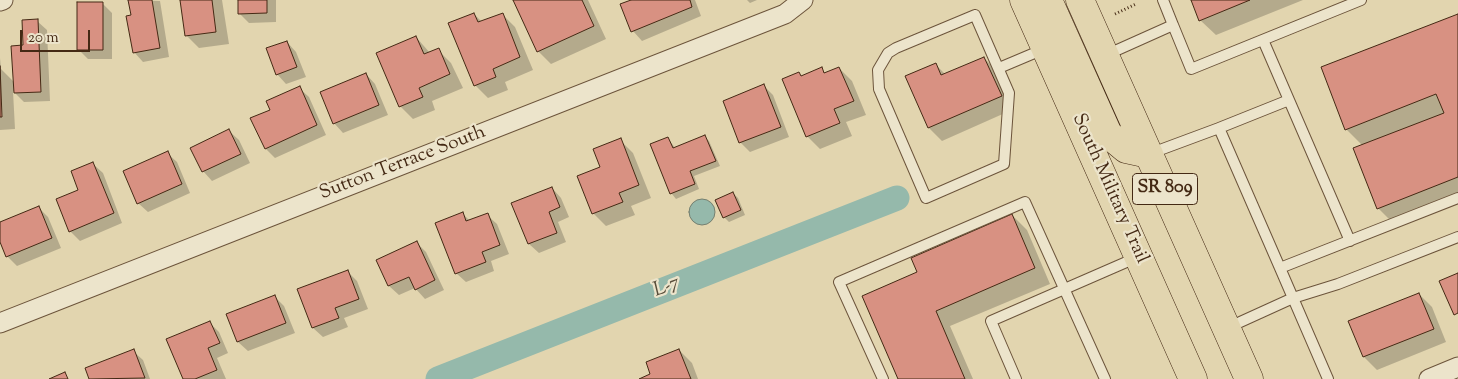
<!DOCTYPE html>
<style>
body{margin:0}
#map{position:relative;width:1458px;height:379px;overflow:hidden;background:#e2d5af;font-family:"Sorts Mill Goudy",serif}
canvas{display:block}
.scale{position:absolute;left:20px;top:30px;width:70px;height:22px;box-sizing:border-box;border:2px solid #442914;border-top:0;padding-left:6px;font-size:15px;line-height:18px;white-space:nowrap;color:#442914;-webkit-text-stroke:4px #ece4cb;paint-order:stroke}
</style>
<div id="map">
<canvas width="1458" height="379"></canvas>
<div class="scale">20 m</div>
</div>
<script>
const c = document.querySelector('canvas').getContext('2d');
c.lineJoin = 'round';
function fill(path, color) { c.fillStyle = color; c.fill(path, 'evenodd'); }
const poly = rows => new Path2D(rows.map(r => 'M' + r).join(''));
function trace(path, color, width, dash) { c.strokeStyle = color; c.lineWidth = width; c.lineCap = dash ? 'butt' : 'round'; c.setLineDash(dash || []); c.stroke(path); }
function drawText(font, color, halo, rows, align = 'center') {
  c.font = font + ' "Sorts Mill Goudy",serif'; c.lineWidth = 4.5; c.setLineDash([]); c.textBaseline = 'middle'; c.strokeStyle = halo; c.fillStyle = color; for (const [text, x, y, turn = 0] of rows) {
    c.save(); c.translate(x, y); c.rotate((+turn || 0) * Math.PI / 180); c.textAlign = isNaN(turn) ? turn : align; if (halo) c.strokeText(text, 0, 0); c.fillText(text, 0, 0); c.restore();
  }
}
const water = poly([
 '689 212a13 13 0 1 1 26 0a13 13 0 1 1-26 0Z'
]);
const shadow = poly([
 [130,0,160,1,169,57,143,62,134,52],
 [181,0,222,0,229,44,199,48,186,35],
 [239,0,276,0,276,22,249,23,240,14],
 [515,0,588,0,606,39,551,64,538,51],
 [634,0,695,0,701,16,642,41,633,31],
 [747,0,757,0,750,3],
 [1192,0,1303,0,1216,35,1200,20],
 [102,3,112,13,112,59,88,59,78,49],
 [474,14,482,22,502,14,515,27,533,70,505,82,508,90,488,98,475,85],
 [1458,15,1458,198,1393,223,1378,208,1363,146,1346,129],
 [37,21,47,30,50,101,24,102,13,91,15,129,0,130,0,58,1,69,14,82,24,46],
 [416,37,430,53,438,50,451,63,463,88,432,101,435,110,413,119,400,106],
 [287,42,296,52,306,77,286,84,277,74],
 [984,58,997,71,1014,109,942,141,929,128,907,77,935,64,946,75],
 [839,68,852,81,866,115,846,122,852,136,820,149,807,136,822,69,826,74],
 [366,74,375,84,388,115,343,133,334,123],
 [764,86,773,95,789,137,750,152,740,142],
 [299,88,309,97,326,135,275,158,266,149,252,119,271,111],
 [229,131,239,140,250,163,212,181,203,171],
 [704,136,709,141,720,166,694,176,699,189,676,199,672,194,652,145,668,138,675,148],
 [620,140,633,153,651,198,631,206,635,215,606,226,593,213,602,168],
 [167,153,177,162,190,193,148,212,138,203],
 [93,164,103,173,122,223,80,241,70,231],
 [552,188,561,198,569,217,558,222,566,242,539,253,529,244,513,204],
 [733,193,738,198,745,215,729,222,724,217],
 [39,208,48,217,61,248,17,266,7,256,0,238,0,223],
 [462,213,470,221,487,215,497,224,509,254,491,261,494,271,466,282,456,273],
 [1012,215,1027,230,1050,284,950,326,973,379,900,379,919,273],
 [417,243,426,252,444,290,425,299,415,288,399,295,389,286,378,261],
 [347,271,357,281,368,309,344,318,348,327,323,337,313,328,299,290],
 [1419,294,1432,307,1446,342,1377,370,1364,357],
 [274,296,284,306,295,333,248,351,238,342,228,315],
 [210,323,219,332,228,353,217,358,226,379,184,379],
 [679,350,692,363,698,379,642,379,652,375],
 [133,351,143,360,150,379,90,379,86,368]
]);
const canal = poly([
 [438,379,897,198]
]);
const building = poly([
 [128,0,152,0,160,48,133,53,126,16,131,15,128,0],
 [180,0,212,0,216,32,185,36,180,0],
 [238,0,267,0,267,13,238,14,238,0],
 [513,0,582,0,594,26,537,52,513,0],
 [631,0,690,0,692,7,631,32,620,4,631,0],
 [1191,0,1250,0,1199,21,1191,0],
 [77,2,103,2,103,50,77,50,77,2],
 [474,13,478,22,503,13,520,57,493,69,496,77,474,86,448,23,474,13],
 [1458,14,1458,177,1377,209,1353,148,1444,113,1436,94,1345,130,1321,67,1458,14],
 [38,19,41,92,14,93,11,46,23,45,22,20,38,19],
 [416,36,424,54,439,48,450,74,419,88,423,97,399,107,376,53,416,36],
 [287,41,297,67,276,75,266,48,287,41],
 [984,57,1002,96,928,128,905,76,936,63,941,75,984,57],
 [0,66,2,117,0,117,0,66],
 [822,67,824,73,839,67,854,101,834,109,840,123,806,137,782,79,799,72,801,76,822,67],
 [366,73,379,105,333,124,320,92,366,73],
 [764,84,781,127,739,143,723,101,764,84],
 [300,86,317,125,265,149,250,118,270,110,266,101,300,86],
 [229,129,241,154,202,172,190,148,229,129],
 [705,135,716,161,690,171,695,184,670,194,650,144,668,137,673,148,705,135],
 [621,138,639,185,619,193,623,202,592,214,577,176,600,167,593,149,621,138],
 [168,151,182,184,137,204,123,171,168,151],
 [93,162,114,213,69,232,56,199,78,190,71,171,93,162],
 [552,187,560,207,549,212,557,233,528,244,511,203,552,187],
 [733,192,741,210,723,218,715,200,733,192],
 [39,206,52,238,6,257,0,242,0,222,39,206],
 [463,212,466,221,488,213,500,245,482,252,486,262,455,274,435,223,463,212],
 [1012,214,1035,268,936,311,965,379,898,379,862,296,917,272,911,258,1012,214],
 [417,241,435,280,415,290,409,277,388,286,376,260,417,241],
 [348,270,359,299,335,308,339,318,312,328,297,289,348,270],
 [1458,273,1458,313,1454,315,1439,281,1458,273],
 [1419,293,1434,329,1363,357,1348,321,1419,293],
 [275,295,286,323,237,342,226,314,275,295],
 [210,321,220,343,208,348,217,370,195,379,183,379,166,339,210,321],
 [134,349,145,378,89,379,85,368,134,349],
 [679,349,691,379,639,379,650,374,646,362,679,349],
 [65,372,68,379,49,379,65,372]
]);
const path = poly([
 [1115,14,1136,4]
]);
const service = poly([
 [975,15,1009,93,1004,164,926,198,879,89,878,70,888,53,896,48,975,15],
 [1173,25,1191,69,1361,0],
 [1263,40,1350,241],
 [1106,55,1173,25,1163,0],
 [999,68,1044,49],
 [1219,128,1289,100],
 [1149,154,1219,128,1280,268,1458,198],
 [1280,268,1328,379],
 [1227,328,1293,298,1338,284,1458,237],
 [883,379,839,282,1025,202,1105,379],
 [1016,379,991,321,1138,257]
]);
const minor = poly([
 [0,1,3,0],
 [0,323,785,14,803,0],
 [1429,379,1458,367]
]);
const primary = poly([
 [1024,0,1193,379],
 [1048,0,1108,134,1126,149,1149,154],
 [1080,0,1249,379]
]);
const shields = [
 [1165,189,65]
];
const shieldNames = [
 ["SR 809",1165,189]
];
const streetNames = [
 ["Sutton Terrace South",403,164,-21],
 ["South Military Trail",1109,189,66]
];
const waterNames = [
 ["L-7",667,288,-21]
];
fill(water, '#95b9ab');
trace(water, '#757f6f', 1);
fill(shadow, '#0003');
trace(canal, '#95b9ab', 25);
fill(building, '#d89182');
trace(building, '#442914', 1);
trace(service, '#6c543b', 12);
trace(minor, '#6c543b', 21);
trace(primary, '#442914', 29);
trace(path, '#442914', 3, [1, 2.5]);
trace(service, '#ece4cb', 10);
trace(minor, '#ece4cb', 19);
trace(primary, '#e2d5af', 28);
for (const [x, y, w] of shields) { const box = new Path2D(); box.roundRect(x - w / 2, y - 15.5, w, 31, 4); c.fillStyle = '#ece4cb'; c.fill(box); trace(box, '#442914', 1); }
drawText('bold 18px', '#442914', null, shieldNames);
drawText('19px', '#442914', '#ece4cb', streetNames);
drawText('italic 20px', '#584d3a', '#ece4cb', waterNames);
</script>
